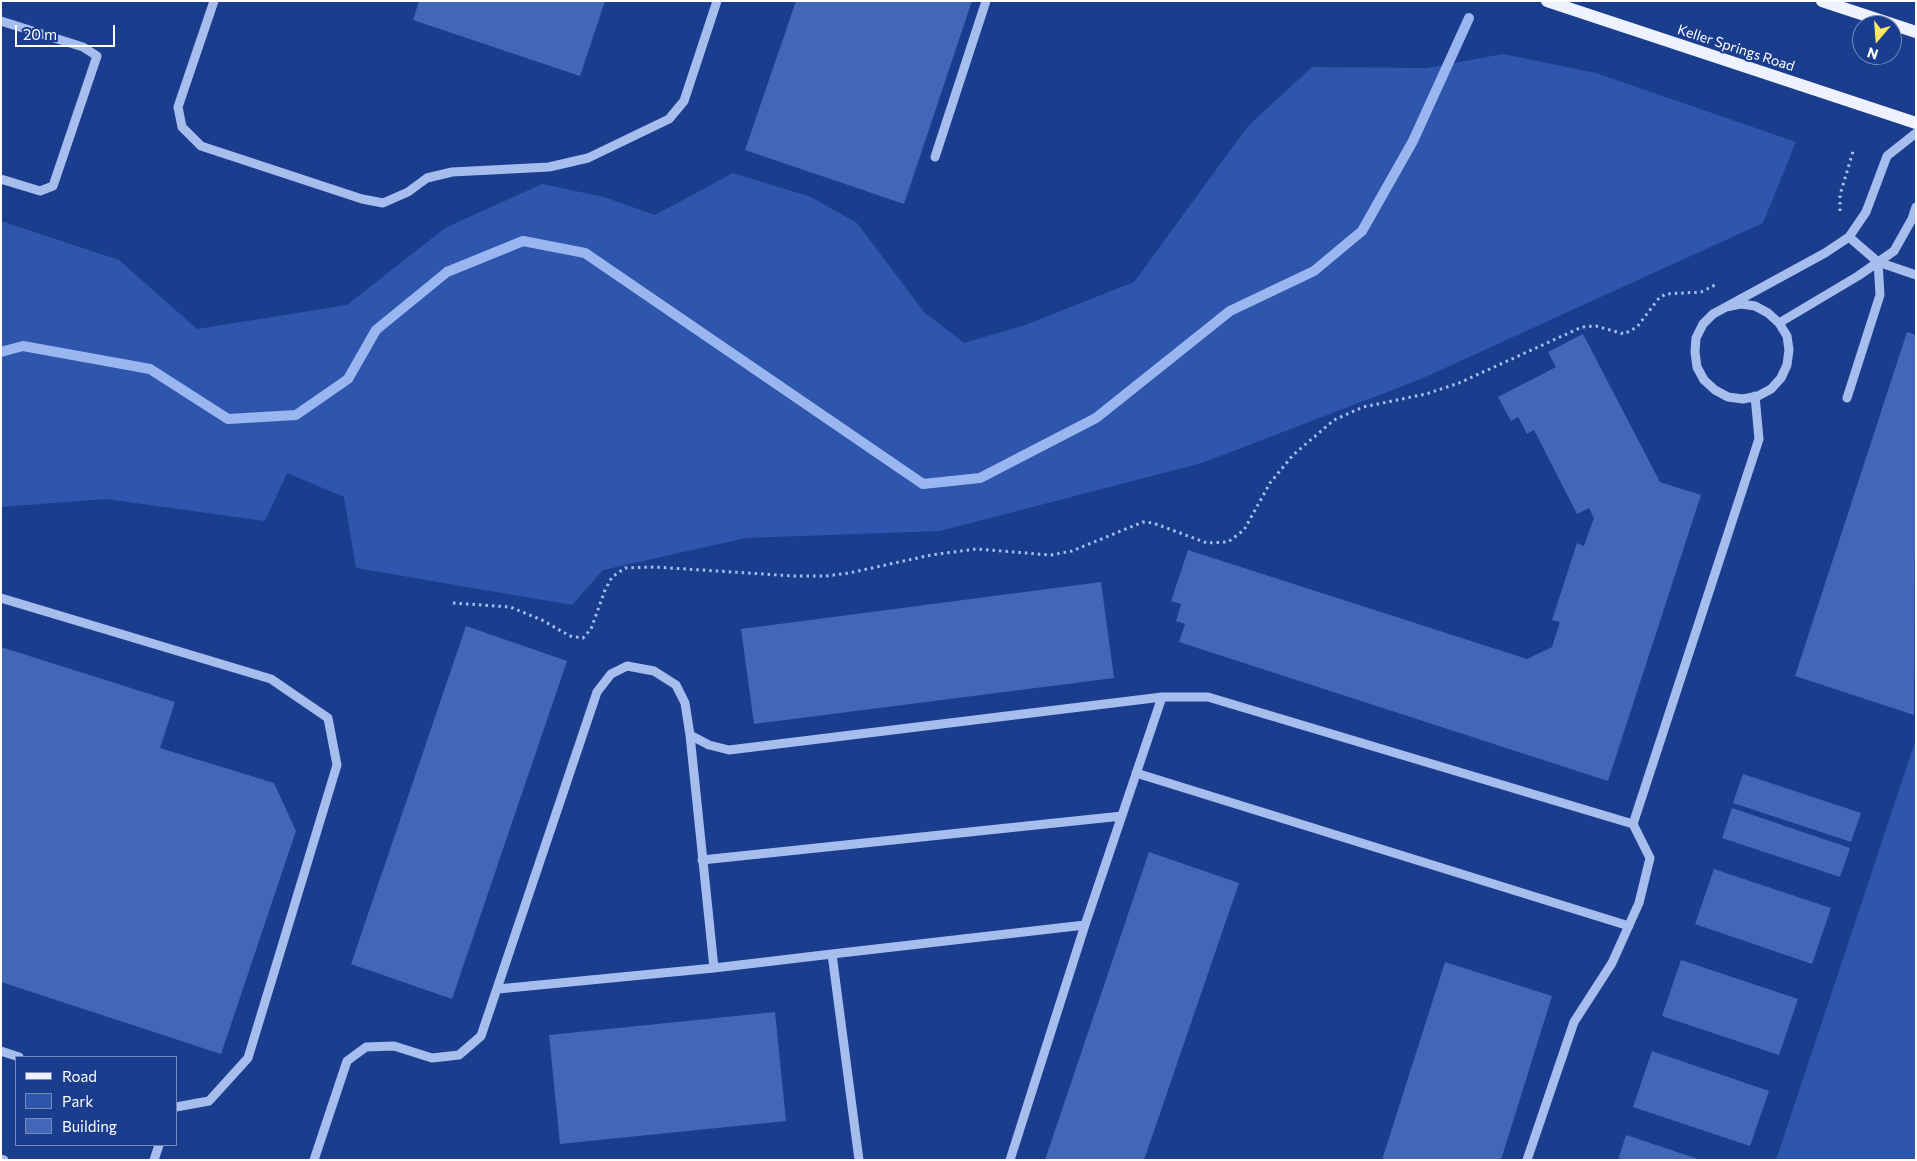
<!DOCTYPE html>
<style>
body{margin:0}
#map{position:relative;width:1917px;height:1161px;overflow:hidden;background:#1a3d8e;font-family:Commissioner,sans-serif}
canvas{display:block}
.frame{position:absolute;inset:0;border:2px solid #fff;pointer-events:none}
.legend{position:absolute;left:15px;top:1056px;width:162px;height:90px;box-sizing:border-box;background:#1a3d8e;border:1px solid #768bbb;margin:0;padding:6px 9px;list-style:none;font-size:15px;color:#fff}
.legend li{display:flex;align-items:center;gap:10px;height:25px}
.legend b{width:25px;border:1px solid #768bbb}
.north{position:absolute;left:1852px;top:15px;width:50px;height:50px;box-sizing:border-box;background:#1a3d8e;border:1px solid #768bbb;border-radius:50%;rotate:198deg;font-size:14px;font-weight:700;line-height:20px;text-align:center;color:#fff}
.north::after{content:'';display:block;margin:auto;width:18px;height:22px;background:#ffe764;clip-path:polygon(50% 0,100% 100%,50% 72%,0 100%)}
.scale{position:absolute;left:15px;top:25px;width:100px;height:22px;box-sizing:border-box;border:2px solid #fff;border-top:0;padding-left:6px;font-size:15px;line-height:18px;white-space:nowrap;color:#fff;-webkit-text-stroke:4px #1a3d8e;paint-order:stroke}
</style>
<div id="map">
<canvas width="1917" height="1161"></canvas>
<div class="frame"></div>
<ul class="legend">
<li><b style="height:6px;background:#eef2ff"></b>Road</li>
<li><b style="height:14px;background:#2d56ac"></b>Park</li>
<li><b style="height:14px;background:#4367b6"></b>Building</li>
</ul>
<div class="north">N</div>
<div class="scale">20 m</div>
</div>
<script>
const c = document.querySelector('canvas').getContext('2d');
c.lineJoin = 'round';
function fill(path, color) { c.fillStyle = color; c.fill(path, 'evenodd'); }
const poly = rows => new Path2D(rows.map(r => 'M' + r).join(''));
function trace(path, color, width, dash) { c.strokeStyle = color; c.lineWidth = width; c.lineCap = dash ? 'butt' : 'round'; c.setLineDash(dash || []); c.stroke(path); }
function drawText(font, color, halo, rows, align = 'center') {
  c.font = font + ' Commissioner,sans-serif'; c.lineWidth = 4; c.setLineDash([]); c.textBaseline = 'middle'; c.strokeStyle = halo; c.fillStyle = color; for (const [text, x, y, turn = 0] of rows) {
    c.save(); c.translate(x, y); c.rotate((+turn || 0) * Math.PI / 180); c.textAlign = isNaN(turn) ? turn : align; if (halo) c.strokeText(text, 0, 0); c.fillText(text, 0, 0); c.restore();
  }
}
const green = poly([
 [1503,54,1596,73,1796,142,1763,223,1421,379,1202,463,940,531,746,538,603,570,572,605,356,568,344,497,287,473,265,521,106,499,1,507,1,221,119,260,197,329,347,305,445,228,542,184,604,197,655,215,733,173,811,197,857,223,924,312,964,343,1025,325,1134,282,1248,126,1312,67,1427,68],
 [1916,739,1916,1160,1776,1160]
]);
const stream = poly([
 [1,352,23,346,150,369,228,419,296,415,348,379,376,330,447,272,523,241,585,253,923,484,980,478,1096,418,1230,311,1314,271,1362,231,1413,141,1469,18]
]);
const building = poly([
 [419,1,605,1,580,76,413,20],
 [796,1,972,1,904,204,745,150],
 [1907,332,1916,335,1914,715,1795,676],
 [1583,334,1660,482,1701,495,1608,781,1179,642,1185,624,1176,621,1181,604,1171,601,1188,550,1527,659,1552,647,1560,622,1552,620,1577,543,1584,546,1594,518,1589,508,1577,514,1534,430,1527,434,1518,417,1511,421,1498,397,1556,367,1548,352],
 [1101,582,1114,678,754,724,741,629],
 [466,626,567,661,452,999,351,964],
 [1,647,175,702,160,748,274,783,296,831,221,1054,1,982],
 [1743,774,1861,813,1851,842,1733,803],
 [1732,808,1850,848,1840,877,1722,838],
 [1149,852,1239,883,1144,1160,1045,1160],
 [1714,869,1831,908,1812,964,1695,924],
 [1681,960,1798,999,1779,1055,1662,1016],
 [1445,962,1552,996,1501,1160,1382,1160],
 [775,1012,786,1121,560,1144,549,1035],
 [1652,1051,1769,1091,1750,1146,1633,1107],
 [1626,1135,1698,1159,1698,1160,1618,1160]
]);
const path = poly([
 [1840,211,1840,195,1854,148],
 [453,603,510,607,542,620,570,636,583,638,591,629,605,590,612,577,625,568,655,567,794,576,826,576,849,573,931,555,976,549,1051,555,1072,551,1143,522,1153,523,1207,543,1228,542,1244,530,1270,483,1293,455,1334,420,1363,407,1426,394,1459,383,1582,327,1596,326,1624,334,1637,327,1659,298,1666,294,1701,292,1717,284]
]);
const minor = poly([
 [214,1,178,107,182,127,201,146,362,199,383,203,408,192,427,178,452,172,549,167,588,158,669,119,684,101,717,1],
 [1,21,83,47,97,56,53,186,40,191,1,179],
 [935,157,986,1],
 [1878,262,1916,275],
 [1726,307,1741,304,1755,306,1768,313,1779,323,1787,336,1789,350,1787,365,1781,378,1771,389,1758,396,1743,399,1728,397,1715,390,1704,380,1697,367,1695,352,1696,338,1703,324,1713,314,1726,307,1825,253,1849,237,1866,212,1887,156,1916,133],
 [1779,323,1858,276,1894,251,1912,219,1916,207],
 [1847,398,1880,295,1878,262,1849,237],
 [1,598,271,679,328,718,337,765,248,1058,209,1101,176,1107],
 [690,735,714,968],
 [1136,773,1629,926],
 [702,860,1122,816],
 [832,954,1085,925],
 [498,989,714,968,832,954,859,1160],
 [1,1051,19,1057],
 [1,1159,4,1160],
 [154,1160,159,1145],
 [314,1160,347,1061,366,1047,394,1046,432,1058,459,1055,481,1036,597,692,611,674,627,666,654,671,676,685,685,703,690,735,709,745,729,750,1162,697,1208,697,1633,824,1759,439,1755,396],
 [1010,1160,1085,925,1162,697],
 [1527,1160,1574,1022,1612,963,1639,903,1650,858,1633,824]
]);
const major = poly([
 [1547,1,1916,123],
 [1822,1,1916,32]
]);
const streetNames = [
 ["Keller Springs Road",1736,48,18]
];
fill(green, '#2d56ac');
trace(stream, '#9ab6f0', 10);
fill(building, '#4367b6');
trace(path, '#a7bdee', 3, [2.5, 4]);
trace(minor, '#a7bdee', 9);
trace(major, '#eef2ff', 12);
drawText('14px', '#fff', '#1a3d8e', streetNames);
</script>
